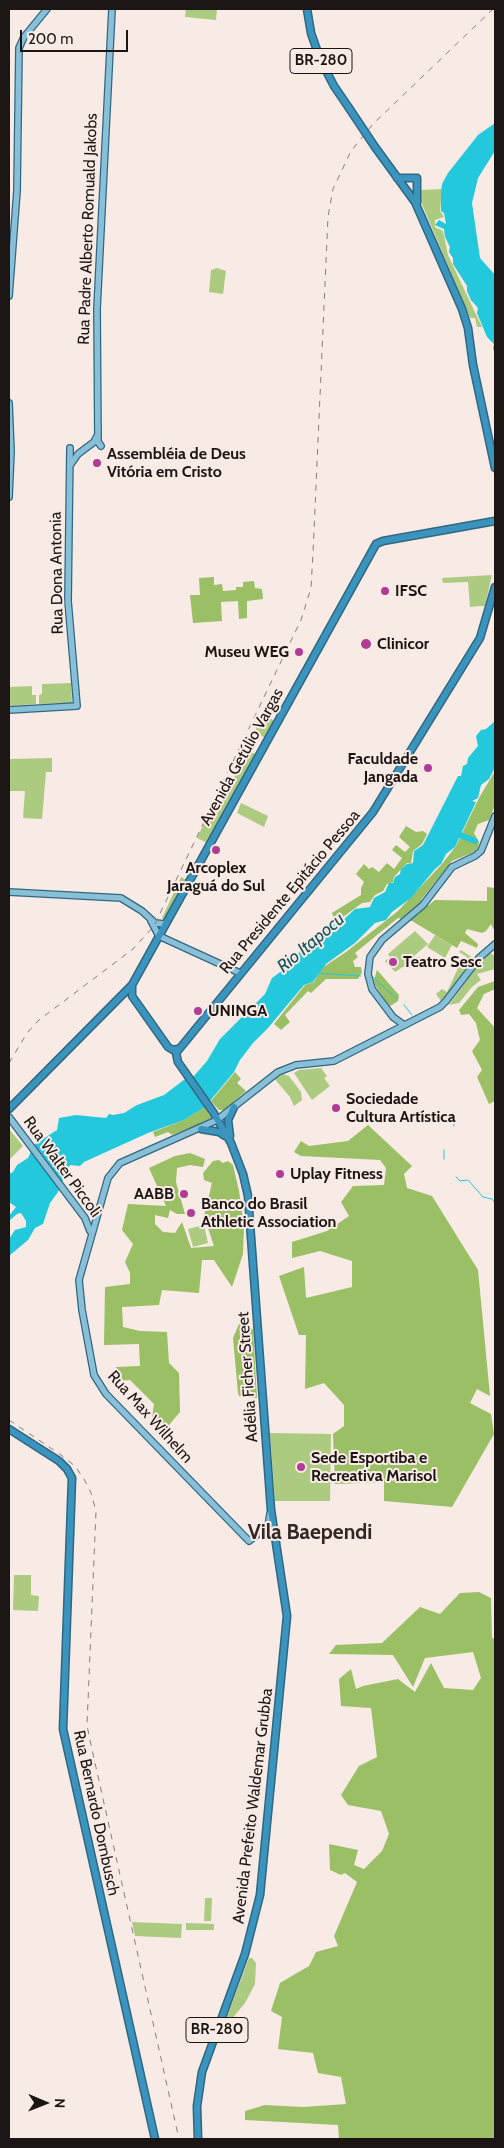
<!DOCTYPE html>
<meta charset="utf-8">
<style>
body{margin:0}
#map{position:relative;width:504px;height:2148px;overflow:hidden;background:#f8eae5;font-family:Cabin,sans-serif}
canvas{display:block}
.frame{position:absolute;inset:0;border:10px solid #1b1614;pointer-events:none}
.north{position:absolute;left:20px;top:2078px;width:50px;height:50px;-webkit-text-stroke:4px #f8eae5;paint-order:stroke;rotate:91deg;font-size:14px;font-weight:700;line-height:20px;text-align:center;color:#1b1614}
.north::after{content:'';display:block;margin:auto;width:18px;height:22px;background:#1b1614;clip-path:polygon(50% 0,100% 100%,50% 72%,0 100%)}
.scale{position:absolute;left:20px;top:30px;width:108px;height:22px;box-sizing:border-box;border:2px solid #1b1614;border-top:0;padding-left:6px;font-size:15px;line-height:18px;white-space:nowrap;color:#1b1614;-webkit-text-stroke:4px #f8eae5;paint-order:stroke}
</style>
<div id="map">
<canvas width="504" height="2148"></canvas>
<div class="frame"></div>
<div class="north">N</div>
<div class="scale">200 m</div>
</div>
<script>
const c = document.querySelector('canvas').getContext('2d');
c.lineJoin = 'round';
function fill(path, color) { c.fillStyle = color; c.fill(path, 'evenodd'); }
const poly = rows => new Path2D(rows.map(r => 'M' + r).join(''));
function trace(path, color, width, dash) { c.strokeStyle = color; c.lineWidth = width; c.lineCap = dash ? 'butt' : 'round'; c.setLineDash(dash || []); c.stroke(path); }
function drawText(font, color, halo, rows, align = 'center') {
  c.font = font + ' Cabin,sans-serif'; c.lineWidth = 4; c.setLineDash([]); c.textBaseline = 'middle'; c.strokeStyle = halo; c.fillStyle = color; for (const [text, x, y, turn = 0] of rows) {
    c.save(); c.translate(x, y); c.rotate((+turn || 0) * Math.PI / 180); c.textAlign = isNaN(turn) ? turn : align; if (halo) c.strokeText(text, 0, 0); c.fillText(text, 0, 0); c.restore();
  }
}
const green = poly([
 [186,9,217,9,216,20,185,17],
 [442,189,440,211,444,217,435,220,435,227,443,231,448,255,482,327,477,327,475,318,470,318,419,197,419,193,422,190],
 [217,268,226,271,223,294,209,292,211,270],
 [492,575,485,606,481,606,470,607,468,582,443,583,442,578],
 [71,683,72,703,39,704,39,695,42,694,42,684],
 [32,686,32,695,36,695,36,704,9,706,9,687],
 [264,714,274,721,265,738,255,731],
 [247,749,247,751,256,754,207,843,197,838,210,811,217,814],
 [52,758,52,772,46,772,42,819,23,818,25,791,9,791,9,759],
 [241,803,268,816,264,827,237,813],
 [181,877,187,880,165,920,162,918],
 [415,931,428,944,414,956,416,958,420,957,414,968,408,961,405,964,406,965,395,972,385,961,390,957,388,954],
 [435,935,452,945,445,958,427,947],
 [461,950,473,958,448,994,441,1001,436,994,442,989,447,992,459,966,458,965,460,962,463,964,467,957,459,952],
 [490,953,495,956,495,969,477,974,481,980,472,987,459,1003,449,1005,480,962],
 [321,1068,327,1076,324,1078,330,1086,312,1100,294,1073,299,1070],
 [283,1074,289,1076,301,1092,302,1100,294,1106,290,1097,274,1078],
 [9,1129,23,1146,9,1160],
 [204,1225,208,1243,193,1247,188,1229],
 [270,1433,331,1434,330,1501,275,1501],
 [14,1575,31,1575,31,1595,39,1596,38,1611,13,1610],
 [205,1898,212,1898,211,1921,204,1921],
 [132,1922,182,1924,181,1938,135,1936],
 [186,1923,214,1924,214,1930,186,1930],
 [249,1958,252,1958,256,1963,255,1984,245,2003,227,2025,224,2025]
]);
const forest = poly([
 [214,577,214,585,222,584,223,591,236,590,236,587,243,587,243,582,254,581,255,588,262,589,263,599,247,601,247,618,239,619,238,601,221,602,222,621,193,623,190,595,200,595,199,578],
 [495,771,495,805,489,820,478,824,474,833,479,842,478,848,472,853,452,861,421,900,429,905,435,900,487,901,487,887,495,888,495,932,491,924,486,931,482,933,467,929,465,933,478,944,477,948,461,941,457,948,412,921,398,918,355,953,358,957,353,961,355,967,361,967,362,972,358,979,326,979,311,993,308,991,285,1015,290,1022,281,1030,274,1024,305,985,314,982,322,968,346,952,398,911,442,864,456,846,479,798],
 [406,826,416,832,423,831,427,834,422,844,413,851,411,863,407,863,394,877,393,882,387,884,383,891,375,895,370,902,362,903,339,920,333,916,332,913,361,895,361,888,364,882,356,874,364,864,369,869,372,867,379,872,387,863,394,869,402,858,392,850,396,845,405,852,410,847,399,837],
 [377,970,399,995,398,1001,392,1005,389,1006,375,985,374,980],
 [495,981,495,989,484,994,477,1008,495,1028,495,1101,489,1104,477,1077,482,1070,472,1051,480,1040,476,1023,469,1014,461,1015,459,1010,478,987],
 [235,1072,241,1079,237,1083,246,1091,224,1110,219,1110,211,1101],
 [205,1107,211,1118,207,1122,172,1135,168,1132,155,1137,153,1132,184,1120],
 [368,1125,412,1166,404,1174,407,1188,432,1196,478,1270,490,1396,477,1389,470,1403,491,1414,494,1434,452,1507,384,1501,384,1482,335,1484,333,1434,344,1426,344,1405,324,1383,305,1389,306,1335,299,1335,279,1276,304,1267,306,1298,352,1287,352,1261,320,1251,292,1258,292,1242,327,1231,349,1216,341,1202,353,1186,384,1185,386,1168,380,1160,301,1156,294,1152,301,1141,309,1146,348,1141],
 [190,1153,205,1159,203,1167,190,1165,177,1168,176,1182,185,1214,177,1214,170,1210,168,1218,155,1215,155,1224,163,1232,175,1233,182,1222,191,1248,214,1246,204,1216,212,1183,204,1180,203,1173,213,1161,219,1160,223,1163,228,1161,233,1165,239,1191,244,1226,243,1254,232,1287,214,1260,202,1260,199,1293,162,1290,159,1305,122,1307,123,1327,140,1331,167,1332,169,1363,179,1373,180,1412,164,1431,152,1417,154,1404,130,1380,116,1381,116,1367,140,1366,139,1344,104,1345,105,1287,130,1284,130,1273,125,1262,133,1244,122,1230,128,1204,166,1206,149,1168,175,1156],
 [239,1324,253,1329,257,1398,239,1396,238,1393,233,1338],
 [479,1592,491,1598,492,1638,495,1639,495,2139,339,2139,338,2125,245,2120,245,2111,265,2105,303,2107,346,2104,341,2077,318,2073,313,2053,278,2049,282,2017,271,2011,280,1983,309,1966,316,1952,338,1946,334,1936,357,1882,345,1873,341,1875,330,1870,329,1844,358,1850,354,1865,364,1869,382,1851,389,1834,381,1811,348,1805,341,1795,359,1766,377,1757,371,1708,341,1706,339,1679,351,1669,356,1689,363,1686,398,1679,415,1692,431,1663,444,1688,473,1690,481,1678,473,1652,425,1658,413,1687,393,1655,329,1654,336,1645,382,1643,420,1607,440,1614,460,1593]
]);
const water = poly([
 [495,123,495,151,478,178,472,203,480,258,495,275,495,354,493,348,494,344,487,337,477,313,478,308,471,300,467,291,467,286,453,264,453,258,449,252,450,247,445,237,444,229,435,225,439,220,446,224,444,213,441,211,441,193,442,184,448,173,478,135],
 [495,721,495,768,489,779,481,785,478,798,472,801,476,802,455,847,446,854,441,864,435,869,411,898,392,912,386,920,375,923,355,943,326,964,313,982,304,985,268,1028,253,1043,240,1060,234,1072,210,1101,193,1077,207,1061,220,1039,265,994,272,978,283,970,305,946,330,928,330,926,340,923,355,909,370,907,374,898,385,892,389,883,393,883,395,877,400,874,401,869,407,864,413,863,414,851,423,845,458,776,461,776,463,766,467,764,468,758,478,746,476,736,481,730,486,729],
 [185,1079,205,1107,184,1120,148,1133,84,1162,80,1166,70,1165,58,1192,50,1203,43,1224,35,1228,28,1240,9,1256,9,1239,15,1230,26,1227,26,1221,21,1213,17,1214,9,1221,9,1216,16,1207,9,1202,9,1174,13,1172,17,1165,28,1158,34,1145,57,1130,59,1118,76,1115,106,1118,109,1114,113,1115,124,1113,137,1105,164,1095]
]);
const stream = poly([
 [317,973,361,976],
 [373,977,397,999],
 [404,1005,412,1015],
 [453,1113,454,1126],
 [444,1159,444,1150],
 [456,1177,460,1181,468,1180,483,1197,492,1199,495,1203]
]);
const river = poly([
 [460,835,475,841]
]);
const major = poly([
 [9,296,17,191,19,48,24,37,47,9],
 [9,403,11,451,9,497],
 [101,446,98,442,97,309,112,9],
 [71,464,78,454,94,442,97,436],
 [9,710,77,706,68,601,70,448],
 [9,892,121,898,142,911,155,923,165,924],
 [151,921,159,936,240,973],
 [404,1025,393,1017,372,989,368,974,370,957,382,940,423,905,452,867,475,856,481,851,495,816],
 [9,1117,85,1218,90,1231],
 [270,1514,268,1526,249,1541,106,1394,94,1375,82,1310,79,1280,108,1178,120,1163,217,1120,278,1072,296,1065,334,1061,440,1007,446,1001,479,958,495,944]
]);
const highway = poly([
 [307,9,311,33,320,59,334,86,349,108],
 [375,147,415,202,462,309,468,328,473,365,495,468],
 [397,178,415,178],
 [417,203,417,178],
 [132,986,132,996,168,1047,173,1050,178,1049],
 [9,1109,132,985,376,544,383,541,495,521],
 [201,1129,219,1132,225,1136],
 [230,1136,228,1120,234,1107],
 [9,1429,59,1461,67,1469,72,1478,63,1729,155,2139],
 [198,2139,197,2106,202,2072,245,1954,260,1895,287,1616,271,1510,248,1196,243,1174,231,1143,213,1112,178,1062,176,1053,373,812,480,638,495,587]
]);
const rail = poly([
 [9,1063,27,1033,39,1020,133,949,154,926,301,620,311,588,313,553,328,217,333,189,351,151,373,124,493,9],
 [9,1420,61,1455,75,1466,84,1479,91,1493,96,1511,87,1725,89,1736,179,2139]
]);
const highwayBridge = poly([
 [349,108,375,147]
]);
const markers = [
 [97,463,5,"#b03c95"],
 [385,591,5,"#b03c95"],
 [366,644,6,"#b03c95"],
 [299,652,5,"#b03c95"],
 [428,768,5,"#b03c95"],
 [216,850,5,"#b03c95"],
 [393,962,5,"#b03c95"],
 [198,1011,5,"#b03c95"],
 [336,1108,5,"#b03c95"],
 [280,1174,5,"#b03c95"],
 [184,1194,5,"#b03c95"],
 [191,1213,5,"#b03c95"],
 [301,1467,5,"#b03c95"]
];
const shields = [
 [321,61,62],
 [217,2030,62]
];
const shieldNames = [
 ["BR-280",321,61],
 ["BR-280",217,2030]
];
const streetNames = [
 ["Rua Padre Alberto Romuald Jakobs",88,229,-88],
 ["Rua Dona Antonia",57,573,-91],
 ["Avenida Getúlio Vargas",242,757,-61],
 ["Rua Presidente Epitácio Pessoa",290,892,-50],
 ["Rua Walter Piccoli",62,1167,54],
 ["Adélia Ficher Street",248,1377,-94],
 ["Rua Max Wilhelm",150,1417,48],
 ["Avenida Prefeito Waldemar Grubba",253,1806,-83],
 ["Rua Bernardo Dornbusch",96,1813,78]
];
const poiNames = [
 ["Assembléia de Deus",107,454],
 ["Vitória em Cristo",107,472],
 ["IFSC",395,591],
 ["Clinicor",377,644],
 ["Museu WEG",289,652,"right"],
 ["Faculdade",418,759,"right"],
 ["Jangada",418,777,"right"],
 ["Arcoplex",216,868,"center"],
 ["Jaraguá do Sul",216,886,"center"],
 ["Teatro Sesc",403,962],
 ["UNINGA",208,1011],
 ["Sociedade",346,1099],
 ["Cultura Artística",346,1117],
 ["Uplay Fitness",290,1174],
 ["AABB",174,1194,"right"],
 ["Banco do Brasil",201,1204],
 ["Athletic Association",201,1222],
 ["Sede Esportiba e",311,1458],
 ["Recreativa Marisol",311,1476]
];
const waterNames = [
 ["Rio Itapocu",311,943,-40]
];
const districtNames = [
 ["Vila Baependi",310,1533]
];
fill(green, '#accb81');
fill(forest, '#9abf64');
fill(water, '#23c8dc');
trace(stream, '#23c8dc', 1);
trace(river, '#23c8dc', 6);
trace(major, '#2f6882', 8);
trace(highway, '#2f6882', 9);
trace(major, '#89bfd7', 5.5);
trace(highway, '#3a94bd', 6);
trace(rail, '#877e7a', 1, [6, 6]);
trace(highwayBridge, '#2f6882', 9, []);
trace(highwayBridge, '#3a94bd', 6);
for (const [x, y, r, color] of markers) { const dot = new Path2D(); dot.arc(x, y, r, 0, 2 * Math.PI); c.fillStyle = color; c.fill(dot); trace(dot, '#f8eae5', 2); }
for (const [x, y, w] of shields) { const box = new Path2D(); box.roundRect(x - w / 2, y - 12.5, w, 25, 4); c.fillStyle = '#f8eae5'; c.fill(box); trace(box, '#1b1614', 1); }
drawText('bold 15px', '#1b1614', null, shieldNames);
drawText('16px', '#1b1614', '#f8eae5', streetNames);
drawText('bold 16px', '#1b1614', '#f8eae5', poiNames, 'left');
drawText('italic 18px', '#14535b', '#f8eae5', waterNames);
drawText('bold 21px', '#332825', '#f8eae5', districtNames);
</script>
